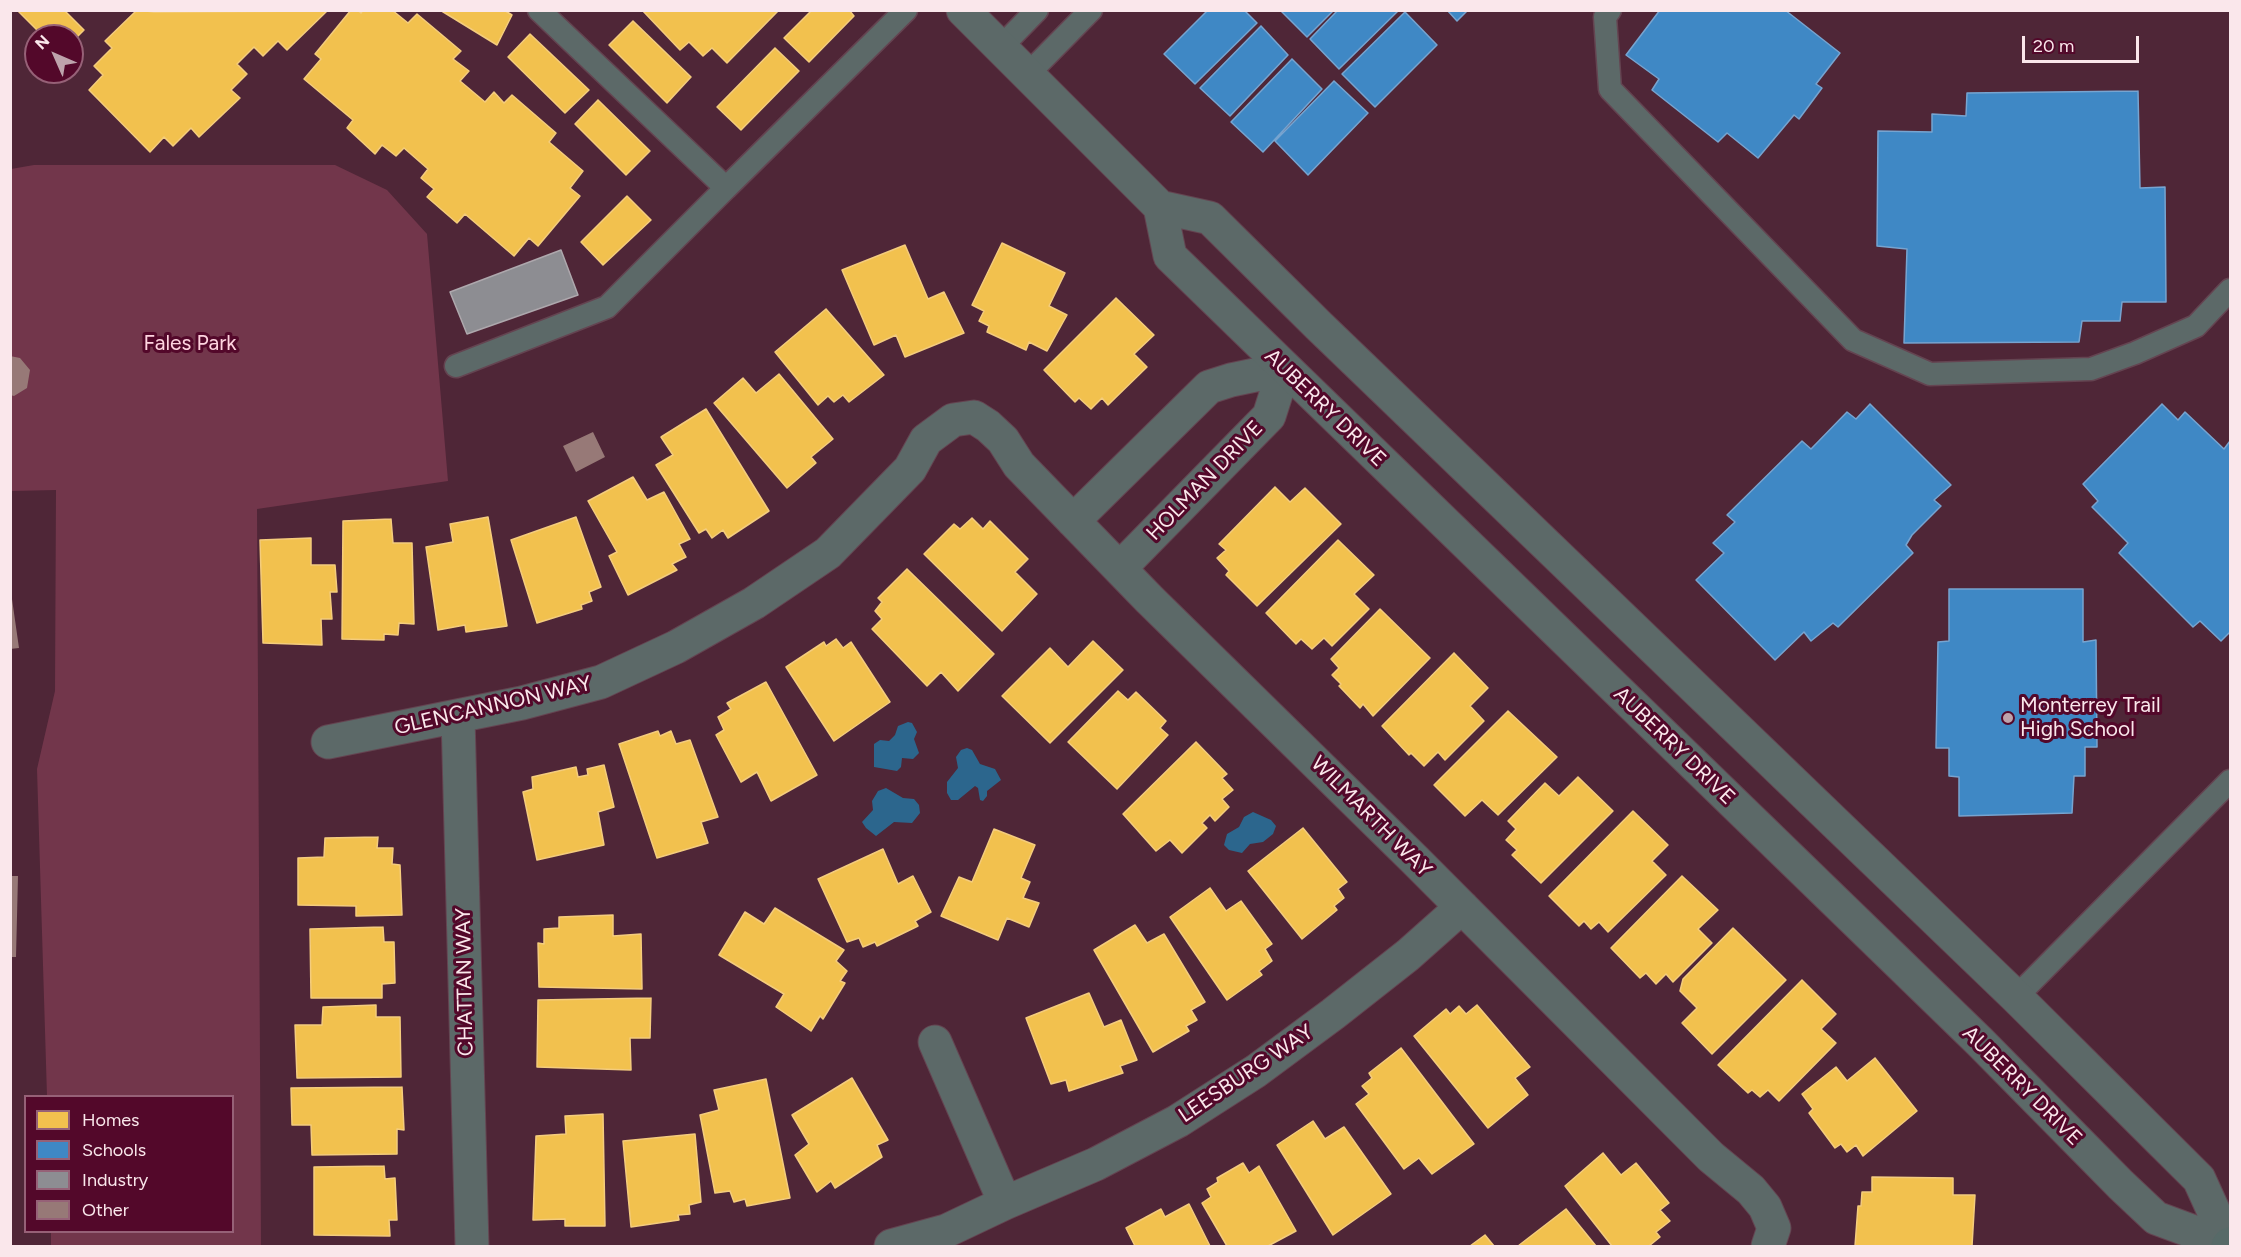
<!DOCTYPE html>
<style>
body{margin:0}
#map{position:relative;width:2241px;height:1257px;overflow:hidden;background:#4f2637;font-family:Figtree,sans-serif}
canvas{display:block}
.frame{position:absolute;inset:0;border:12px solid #fae7eb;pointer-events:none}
.legend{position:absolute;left:24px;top:1095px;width:210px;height:138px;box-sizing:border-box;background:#53082a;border:2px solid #966177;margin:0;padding:8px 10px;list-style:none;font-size:18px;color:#fae7eb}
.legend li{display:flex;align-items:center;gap:12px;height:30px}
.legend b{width:30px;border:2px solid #966177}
.north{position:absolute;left:24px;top:24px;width:60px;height:60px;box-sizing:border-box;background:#53082a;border:2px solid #966177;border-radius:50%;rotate:315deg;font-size:16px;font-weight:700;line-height:24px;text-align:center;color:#fae7eb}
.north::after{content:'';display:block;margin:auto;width:21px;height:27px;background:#bea3ac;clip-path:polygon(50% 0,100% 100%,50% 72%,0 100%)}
.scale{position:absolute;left:2022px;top:36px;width:117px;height:27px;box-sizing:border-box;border:3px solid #fae7eb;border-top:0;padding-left:8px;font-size:18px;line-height:21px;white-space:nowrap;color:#fae7eb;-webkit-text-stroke:4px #53082a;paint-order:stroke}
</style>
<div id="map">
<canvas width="2241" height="1257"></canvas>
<div class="frame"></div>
<ul class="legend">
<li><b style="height:16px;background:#f2c14e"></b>Homes</li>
<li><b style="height:16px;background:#3f88c5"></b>Schools</li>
<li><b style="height:16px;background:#8d8d92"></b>Industry</li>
<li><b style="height:16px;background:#977977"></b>Other</li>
</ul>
<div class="north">N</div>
<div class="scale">20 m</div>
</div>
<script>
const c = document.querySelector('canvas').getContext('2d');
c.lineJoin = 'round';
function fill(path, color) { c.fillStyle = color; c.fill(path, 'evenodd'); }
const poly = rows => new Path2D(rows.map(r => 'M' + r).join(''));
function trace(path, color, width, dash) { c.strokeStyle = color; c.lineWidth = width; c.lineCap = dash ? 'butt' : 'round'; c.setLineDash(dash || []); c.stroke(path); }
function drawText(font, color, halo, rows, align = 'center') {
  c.font = font + ' Figtree,sans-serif'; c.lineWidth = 6; c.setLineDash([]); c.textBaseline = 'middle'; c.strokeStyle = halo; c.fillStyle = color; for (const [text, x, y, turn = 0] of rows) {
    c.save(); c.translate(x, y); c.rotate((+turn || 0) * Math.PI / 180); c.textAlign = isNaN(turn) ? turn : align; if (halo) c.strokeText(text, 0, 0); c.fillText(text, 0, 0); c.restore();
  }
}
const green = poly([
 [34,165,335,165,387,190,427,234,448,481,257,509,261,1246,51,1246,51,1232,232,1232,232,1096,47,1096,37,769,55,691,56,490,11,491,11,169]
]);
const water = poly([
 [908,722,912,723,917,732,914,739,919,753,913,759,902,758,901,767,897,771,874,767,874,744,880,740,889,741,895,735,898,726],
 [967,748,972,750,980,764,995,769,1001,780,987,791,987,796,983,801,980,800,978,788,975,786,958,800,951,800,947,793,947,782,958,768,956,757,961,750],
 [886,788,903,798,914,799,919,805,920,813,912,823,894,822,876,836,866,828,862,822,873,810,872,801,878,791],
 [1253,812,1271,820,1276,826,1273,834,1263,842,1250,844,1242,853,1229,850,1224,845,1227,834,1239,827,1244,817]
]);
const homes = poly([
 [17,10,64,10,84,30,72,42,72,36,43,36,17,10],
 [137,10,154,12,327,11,287,50,278,41,263,56,254,47,237,64,247,74,231,90,240,98,199,137,191,128,173,146,164,137,150,152,89,90,103,75,94,66,112,48,105,41,137,10],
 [351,10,357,10,361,13,363,10,392,10,408,23,417,14,461,51,453,59,469,71,460,81,485,102,494,92,504,103,512,95,556,133,549,142,583,171,570,188,580,196,538,246,529,238,514,256,465,214,457,223,427,197,434,189,421,178,428,169,404,148,396,156,382,145,375,154,347,128,353,120,304,79,321,59,315,54,351,10],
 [440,10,504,10,512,15,497,45,440,10],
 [642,10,779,10,727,63,712,48,703,56,689,42,680,50,642,10],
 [812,10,849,10,854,16,809,62,784,38,812,10],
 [633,21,691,77,667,103,609,45,633,21],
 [530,34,589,90,565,113,508,57,530,34],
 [775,48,799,71,741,130,717,107,775,48],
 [598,100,650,151,626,175,575,124,598,100],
 [627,196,651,220,603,265,581,242,627,196],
 [1002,243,1065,273,1049,306,1067,315,1047,351,1029,342,1026,350,987,332,989,326,979,321,984,311,972,305,1002,243],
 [905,245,928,299,944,292,964,333,905,357,896,335,874,345,842,270,905,245],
 [1116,298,1154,335,1134,354,1147,367,1108,405,1102,398,1091,409,1079,398,1075,402,1044,370,1116,298],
 [826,309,884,375,849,402,843,395,834,402,828,396,818,405,775,352,826,309],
 [779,374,833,439,811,457,816,463,787,488,714,403,743,378,756,393,779,374],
 [706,409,769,511,728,538,723,530,712,538,706,529,699,533,656,465,673,455,661,437,706,409],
 [633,477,647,500,664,492,690,539,679,544,686,557,672,564,677,570,628,595,609,556,617,552,588,501,633,477],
 [1275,487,1290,502,1305,488,1341,524,1257,606,1226,575,1229,571,1217,558,1226,550,1219,544,1275,487],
 [488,517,507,626,466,632,465,625,438,630,426,547,453,542,450,524,488,517],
 [576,517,601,587,589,592,592,601,581,605,582,609,537,623,511,540,576,517],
 [972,518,983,529,990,521,1028,559,1015,572,1037,594,1002,631,924,554,954,524,960,529,972,518],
 [391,519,393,543,412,543,414,624,399,623,398,635,384,634,384,640,342,639,343,521,391,519],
 [311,538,311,565,335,565,337,592,330,592,332,619,321,619,322,645,263,643,260,540,311,538],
 [1338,540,1374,575,1354,594,1369,609,1332,646,1324,638,1312,649,1301,639,1296,644,1266,613,1338,540],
 [907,569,994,654,958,691,941,672,927,686,872,629,882,619,875,611,882,602,878,598,907,569],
 [1380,609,1430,658,1373,716,1363,704,1360,708,1339,686,1341,684,1332,675,1339,668,1331,659,1380,609],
 [836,639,843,648,851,642,890,702,834,741,786,667,824,642,826,646,836,639],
 [1093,641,1123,670,1050,743,1002,696,1050,648,1068,667,1093,641],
 [1454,653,1488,688,1470,706,1484,721,1445,760,1438,752,1424,766,1411,753,1409,755,1382,726,1454,653],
 [766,682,817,775,771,801,757,772,741,782,716,735,724,730,718,717,731,709,727,703,766,682],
 [1118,691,1128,700,1136,692,1166,721,1160,728,1168,735,1117,789,1068,742,1118,691],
 [1508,711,1557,757,1498,815,1482,800,1465,816,1434,785,1508,711],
 [658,731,660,736,671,731,676,744,690,740,718,817,701,822,708,843,657,858,619,744,658,731],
 [1196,742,1227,774,1222,778,1233,790,1222,799,1229,807,1215,821,1210,815,1202,823,1207,828,1182,853,1170,840,1156,851,1123,814,1196,742],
 [604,765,614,807,598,812,604,845,537,860,523,792,533,789,532,777,576,767,578,777,588,775,587,769,604,765],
 [1578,777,1613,811,1541,883,1512,855,1517,850,1506,840,1516,829,1508,821,1545,783,1559,796,1578,777],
 [1633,811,1668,845,1652,861,1666,875,1608,932,1599,922,1591,929,1584,921,1579,926,1549,896,1633,811],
 [1303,828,1347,882,1338,889,1344,898,1334,906,1337,910,1302,939,1248,871,1303,828],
 [994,829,1035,845,1021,878,1030,882,1023,898,1039,903,1029,927,1007,918,998,940,941,916,959,877,972,882,994,829],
 [378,837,377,848,393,848,392,864,400,865,402,915,356,916,356,906,298,905,298,858,324,857,325,838,378,837],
 [883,849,898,884,913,876,931,912,915,921,918,926,877,946,875,942,863,947,859,938,847,942,818,879,883,849],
 [1682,876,1718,910,1698,929,1712,943,1673,982,1666,974,1656,984,1646,973,1640,978,1611,948,1682,876],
 [1210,888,1226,911,1241,901,1272,944,1265,949,1272,961,1259,971,1262,975,1227,1000,1170,917,1210,888],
 [775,908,844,950,836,961,847,971,840,981,845,983,823,1019,820,1016,811,1031,776,1007,784,994,719,955,745,912,764,924,775,908],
 [613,915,613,936,641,934,642,989,539,987,538,943,544,944,544,929,559,928,559,917,613,915],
 [1135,925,1147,943,1164,934,1205,1002,1191,1010,1197,1020,1186,1026,1189,1031,1153,1052,1094,950,1135,925],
 [383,927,384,942,394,942,395,983,382,984,382,998,311,998,310,929,383,927],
 [1733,928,1786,980,1712,1054,1682,1023,1697,1008,1680,991,1683,979,1733,928],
 [1802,980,1836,1014,1821,1029,1836,1043,1779,1101,1768,1090,1760,1097,1752,1090,1748,1093,1718,1065,1802,980],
 [1089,993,1104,1027,1121,1020,1137,1060,1120,1066,1123,1073,1069,1091,1066,1080,1051,1084,1026,1018,1089,993],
 [651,998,650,1038,630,1038,631,1070,537,1067,538,1000,651,998],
 [376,1005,376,1017,400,1017,401,1077,297,1078,295,1025,322,1025,323,1007,376,1005],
 [1477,1005,1530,1067,1515,1078,1528,1095,1488,1128,1414,1036,1446,1009,1450,1014,1459,1006,1466,1014,1477,1005],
 [1401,1048,1474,1144,1432,1174,1419,1158,1404,1169,1356,1104,1369,1094,1362,1086,1372,1078,1369,1073,1401,1048],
 [1875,1058,1917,1111,1863,1156,1856,1145,1847,1152,1841,1144,1835,1148,1809,1113,1813,1109,1802,1094,1836,1067,1847,1081,1875,1058],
 [852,1078,888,1140,877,1145,882,1157,835,1188,831,1181,817,1192,795,1155,809,1144,792,1115,852,1078],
 [766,1079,790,1198,747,1206,745,1199,734,1202,730,1191,715,1193,700,1115,719,1110,714,1090,766,1079],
 [402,1087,404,1130,397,1129,397,1154,312,1155,311,1125,292,1125,291,1088,402,1087],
 [603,1114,605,1226,565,1226,565,1219,533,1220,536,1136,566,1134,565,1116,603,1114],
 [1313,1121,1325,1139,1344,1127,1391,1194,1333,1235,1277,1145,1313,1121],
 [695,1134,701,1202,689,1205,690,1214,678,1215,679,1220,631,1227,623,1141,695,1134],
 [1603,1153,1621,1175,1636,1163,1669,1203,1660,1210,1670,1221,1656,1232,1660,1237,1649,1246,1612,1246,1565,1186,1603,1153],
 [1243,1163,1249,1173,1259,1166,1296,1231,1268,1246,1227,1246,1202,1203,1211,1197,1207,1189,1218,1182,1217,1178,1243,1163],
 [384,1166,385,1179,395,1178,397,1220,389,1220,390,1236,314,1235,314,1167,384,1166],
 [1872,1177,1953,1178,1953,1195,1975,1195,1972,1246,1855,1246,1858,1206,1861,1206,1862,1192,1872,1192,1872,1177],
 [1189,1204,1210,1246,1135,1246,1126,1228,1161,1209,1165,1217,1189,1204],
 [1566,1209,1596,1246,1518,1246,1566,1209],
 [1485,1235,1494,1246,1470,1246,1485,1235]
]);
const schools = poly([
 [1208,10,1244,10,1257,23,1195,84,1164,54,1208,10],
 [1280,10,1334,10,1307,37,1280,10],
 [1338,10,1398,10,1398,11,1339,69,1310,39,1338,10],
 [1447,10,1468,10,1457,21,1447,10],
 [1785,10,1840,53,1816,84,1822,88,1799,119,1794,115,1758,158,1727,133,1718,142,1652,90,1659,79,1626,55,1660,10,1785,10],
 [1405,12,1437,45,1375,107,1342,74,1405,12],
 [1261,26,1288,55,1230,116,1200,88,1261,26],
 [1292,59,1322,89,1263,152,1231,122,1292,59],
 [1334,81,1368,113,1308,175,1275,141,1334,81],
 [2138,91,2140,188,2165,187,2166,302,2122,302,2120,321,2082,321,2079,342,1904,343,1907,249,1877,246,1878,131,1932,132,1932,114,1966,116,1967,93,2138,91],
 [1870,404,1951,485,1934,500,1941,506,1912,535,1906,545,1913,553,1838,627,1833,623,1811,641,1804,632,1775,660,1696,580,1724,553,1713,543,1735,522,1727,515,1802,441,1811,449,1847,412,1856,419,1870,404],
 [2162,404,2178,420,2185,412,2224,449,2230,441,2230,634,2229,633,2221,641,2200,621,2193,627,2119,553,2128,543,2092,507,2098,501,2083,484,2162,404],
 [1949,589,2083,589,2083,642,2096,640,2097,747,2085,747,2085,776,2074,776,2072,813,1959,816,1959,777,1949,776,1949,748,1936,748,1938,642,1949,641,1949,589]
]);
const industry = poly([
 [561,250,578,295,467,334,450,292,561,250]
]);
const building = poly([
 [10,356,20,358,30,370,27,388,14,396,10,395],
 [593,432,605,457,576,472,563,446],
 [10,585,19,648,10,649],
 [10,876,18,876,16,957,10,957]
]);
const service = poly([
 [539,10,726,188,906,10],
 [1610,10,1605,17,1610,89,1853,340,1930,374,2091,369,2135,353,2196,326,2230,290],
 [1001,47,1037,10],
 [1028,74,1091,10],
 [456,366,607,307,726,188],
 [2016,997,2230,781]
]);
const minor = poly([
 [1073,521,1209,387,1231,380,1284,369,1269,416,1120,568],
 [458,717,472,1246],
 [328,742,522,703,601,682,676,647,754,603,828,553,910,469,926,440,953,420,974,417,988,426,1003,440,1019,465,1149,599,1416,861,1711,1157,1751,1190,1765,1207,1774,1228,1768,1246],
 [935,1042,1005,1203],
 [891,1246,946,1231,1005,1203,1096,1164,1178,1121,1256,1071,1333,1014,1408,955,1462,907]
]);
const tertiary = poly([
 [963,10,1160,207,1170,256,1980,1042,2121,1185,2156,1218,2229,1245],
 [1160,207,1210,218,1318,325,2016,997,2199,1179,2229,1245]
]);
const secondary = poly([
 [2228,1246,2230,1244]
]);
const markers = [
 [2008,718,6,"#bea3ac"]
];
const parkNames = [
 ["Fales Park",190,344]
];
const streetNames = [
 ["AUBERRY DRIVE",1325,408,44],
 ["HOLMAN DRIVE",1205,481,-46],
 ["GLENCANNON WAY",493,706,-13],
 ["AUBERRY DRIVE",1674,746,44],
 ["WILMARTH WAY",1371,817,45],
 ["CHATTAN WAY",465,982,-91],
 ["LEESBURG WAY",1246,1074,-34],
 ["AUBERRY DRIVE",2022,1086,45]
];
const poiNames = [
 ["Monterrey Trail",2020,706],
 ["High School",2020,730]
];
fill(green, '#72364b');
fill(water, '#2c668d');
fill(homes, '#f2c14e');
trace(homes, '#f4cc7d', 1.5);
fill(schools, '#3f88c5');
trace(schools, '#77a4d0', 1.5);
fill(industry, '#8d8d92');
trace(industry, '#aea8ad', 1.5);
fill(building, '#977977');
trace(service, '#644451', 25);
trace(minor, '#644451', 35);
trace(tertiary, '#644451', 35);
trace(secondary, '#644451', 35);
trace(service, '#5c6968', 22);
trace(minor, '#5c6968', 33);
trace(tertiary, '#5c6968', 33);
trace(secondary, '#576a68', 33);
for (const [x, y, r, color] of markers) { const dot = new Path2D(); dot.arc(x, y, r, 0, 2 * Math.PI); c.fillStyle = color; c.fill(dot); trace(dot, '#53082a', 2); }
drawText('21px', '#fed4df', '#53082a', parkNames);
drawText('21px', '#fae7eb', '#53082a', streetNames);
drawText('21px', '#fae7eb', '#53082a', poiNames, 'left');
</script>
